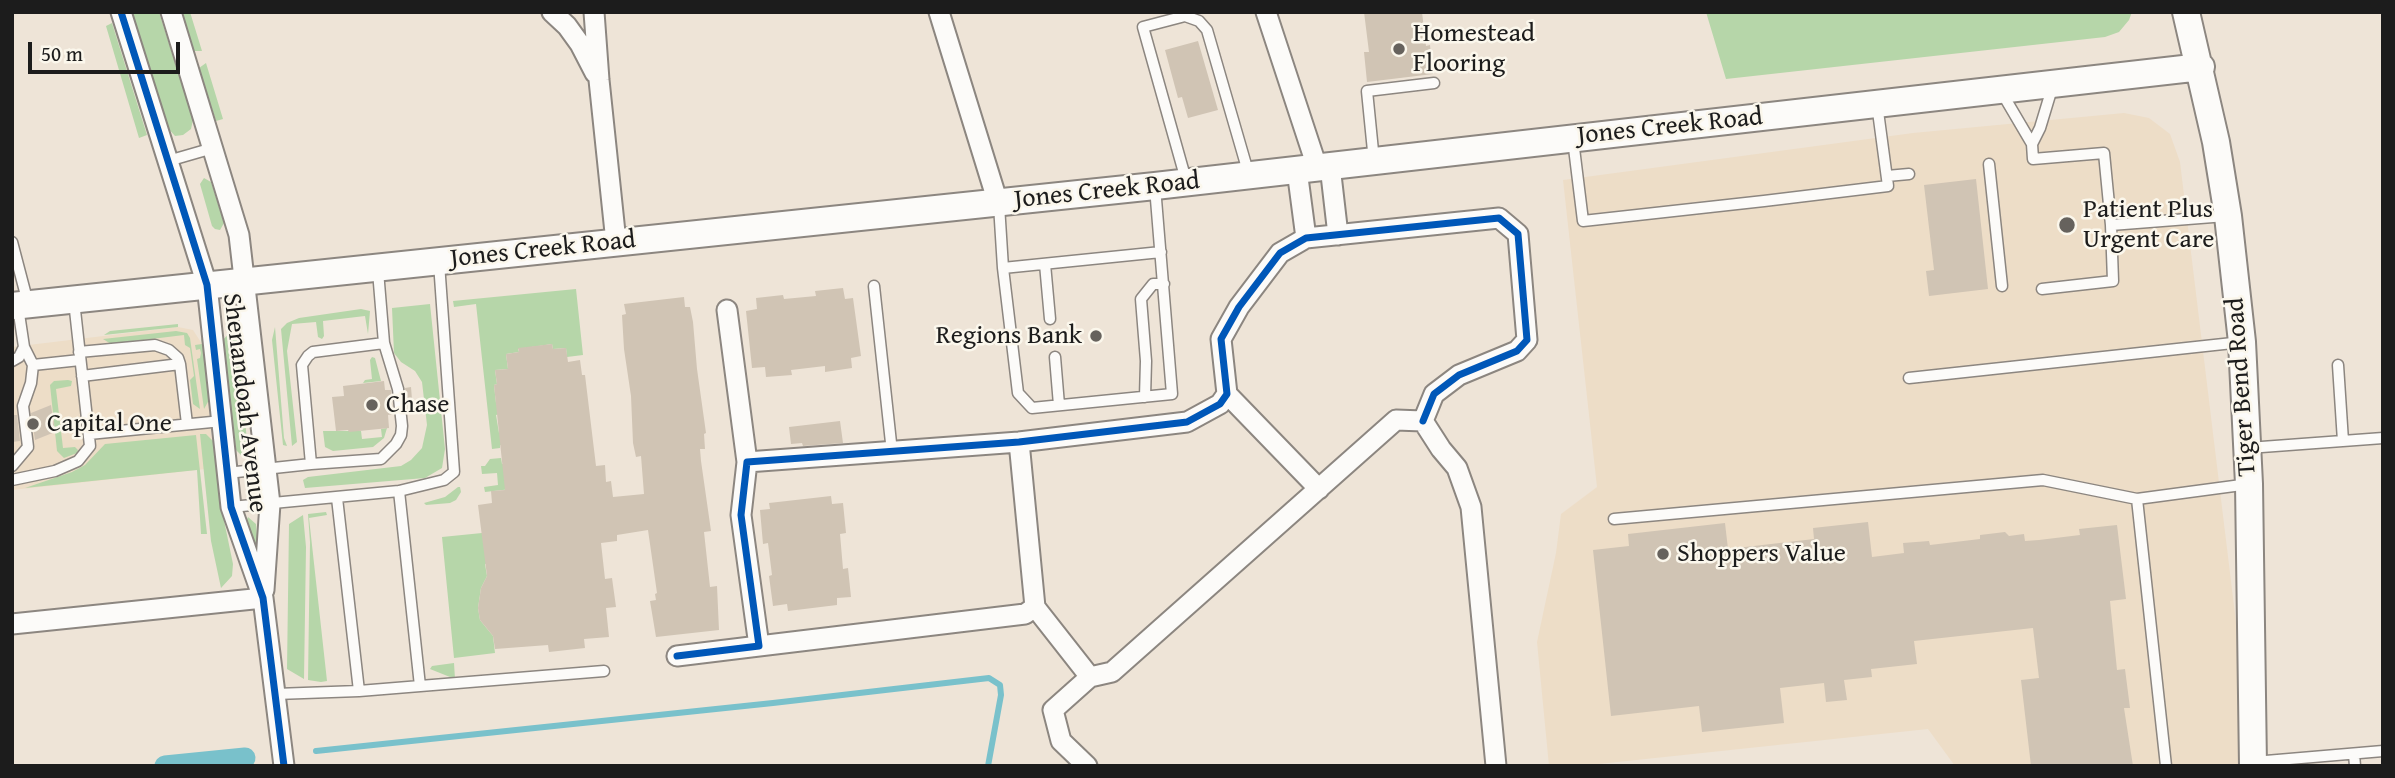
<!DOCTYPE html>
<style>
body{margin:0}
#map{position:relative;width:2395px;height:778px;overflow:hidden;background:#eee4d7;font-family:"Gentium Book Plus",serif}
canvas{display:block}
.frame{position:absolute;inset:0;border:14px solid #1c1c1c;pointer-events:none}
.scale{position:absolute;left:28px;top:42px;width:152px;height:32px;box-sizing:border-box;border:4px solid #1c1c1c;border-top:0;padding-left:9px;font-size:21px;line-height:24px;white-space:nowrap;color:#1c1c1c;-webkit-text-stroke:5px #fbf7ec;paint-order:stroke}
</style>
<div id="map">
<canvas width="2395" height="778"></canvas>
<div class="frame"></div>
<div class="scale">50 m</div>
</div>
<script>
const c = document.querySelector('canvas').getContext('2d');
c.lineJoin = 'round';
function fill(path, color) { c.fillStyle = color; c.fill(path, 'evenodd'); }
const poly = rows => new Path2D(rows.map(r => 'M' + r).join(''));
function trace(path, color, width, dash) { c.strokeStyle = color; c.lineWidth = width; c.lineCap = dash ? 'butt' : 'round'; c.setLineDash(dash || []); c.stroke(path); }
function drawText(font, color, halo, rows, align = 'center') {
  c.font = font + ' "Gentium Book Plus",serif'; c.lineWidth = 5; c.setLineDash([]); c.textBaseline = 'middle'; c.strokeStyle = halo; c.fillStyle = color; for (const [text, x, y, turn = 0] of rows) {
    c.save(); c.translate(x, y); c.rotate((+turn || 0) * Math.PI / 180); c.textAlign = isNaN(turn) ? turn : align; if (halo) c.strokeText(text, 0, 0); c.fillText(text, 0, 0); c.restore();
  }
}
const built = poly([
 [2124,113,2149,118,2170,134,2180,162,2253,762,2237,766,1955,766,1928,729,1580,766,1549,766,1537,642,1556,553,1561,514,1597,487,1563,180,1913,133],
 [178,327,193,330,202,344,215,468,12,490,12,347]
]);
const green = poly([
 [131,12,159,12,193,120,191,129,183,135,175,136,167,127],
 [181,12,190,12,202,51,193,51],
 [1706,12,2132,12,2129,20,2119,32,2105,37,1726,79],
 [112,23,147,135,139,138,106,26],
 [206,63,223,119,216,121,199,68],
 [204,178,211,182,224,223,220,230,215,229,212,226,200,184],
 [576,289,583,355,567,357,566,348,553,349,552,344,518,349,519,352,506,354,508,369,495,370,497,384,494,385,496,403,500,414,496,415,499,433,502,433,503,445,500,445,500,448,492,449,476,304,454,307,453,301],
 [430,304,445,449,442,468,425,478,305,488,303,480,308,477,401,466,411,460,422,448,427,425,422,382,415,371,401,362,394,353,392,308],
 [361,309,370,311,368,334,365,316,323,321,324,336,322,339,318,337,316,322,292,324,287,351,297,442,292,446,281,329,287,323,299,318],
 [178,324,178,327,104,335,110,331],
 [275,327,284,438,287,446,283,445,272,340],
 [176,331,187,333,190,338,200,409,193,404,190,380,194,376,190,348,185,345,184,335,111,344,103,339],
 [229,333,237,338,248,451,246,455,242,456,236,450,223,340],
 [201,338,203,340,209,400,204,409,197,359,200,358,201,353,200,349,196,350,195,345,202,344],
 [372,357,375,358,381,381,363,383,365,380,372,379,370,360],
 [68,380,72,381,71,386,56,389,63,448,75,447,78,450,77,453,64,458,57,451,50,385,54,381],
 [387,428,384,438,373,447,333,451,325,447,323,431,361,431,362,439,382,437,381,429],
 [200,434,206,434,213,441,220,501,233,564,232,576,221,588,211,541],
 [196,435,207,534,201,534,197,470,25,488,72,472,85,465,105,444],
 [501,458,502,464,505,464,520,488,485,492,484,487,498,485,497,473,482,474,481,466,485,466,490,459],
 [458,487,460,487,461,492,456,500,450,503,426,505,424,503,445,497],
 [326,512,327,515,309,518,327,681,321,682,308,680,310,542,308,514],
 [303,515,306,547,304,679,287,669,289,524],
 [248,517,256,524,259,560,245,524],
 [482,533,491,563,485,564,487,576,481,588,478,608,480,620,493,636,495,653,454,658,442,537],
 [454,663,455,679,430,669,432,666]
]);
const stream = poly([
 [316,751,773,703,989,678,1000,685,1001,695,988,766]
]);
const canal = poly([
 [165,766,245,758]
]);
const building = poly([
 [1364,12,1422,12,1426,46,1430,45,1433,74,1367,82,1364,52,1369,52],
 [1198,41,1218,110,1188,118,1182,97,1178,98,1165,50],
 [1976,179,1988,289,1929,296,1926,271,1934,270,1924,185],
 [843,288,845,299,853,298,861,356,851,358,852,368,825,372,825,366,791,370,792,375,766,377,765,367,752,368,746,311,757,309,756,298,783,295,784,299,816,296,815,291],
 [684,297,685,307,690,307,693,322,697,369,706,433,704,434,705,449,700,449,701,461,711,531,704,532,710,587,717,586,719,630,656,637,650,601,656,600,655,594,657,593,648,530,617,535,617,541,601,543,605,579,612,578,616,607,606,608,609,637,584,639,585,648,549,652,548,645,495,649,493,636,480,620,478,608,481,588,487,576,478,505,492,503,491,491,505,490,494,385,497,384,495,370,508,369,506,354,519,352,518,348,552,344,553,349,566,348,568,362,580,360,582,375,585,375,596,466,605,465,606,482,611,481,613,497,644,494,641,456,636,457,633,443,631,396,624,349,622,315,626,314,624,304],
 [384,381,385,390,391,390,393,414,388,415,389,428,349,432,348,430,336,431,332,397,344,396,343,386],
 [411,387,413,412,408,413,405,388],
 [51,405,55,432,35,440,31,413],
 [12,415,17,415,20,441,12,442],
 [840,421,843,443,803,446,802,443,791,444,789,427],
 [831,496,832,504,843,503,846,533,840,534,843,569,848,568,851,597,837,598,837,605,788,611,787,604,773,606,769,576,772,575,768,543,763,544,760,510,770,509,769,503],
 [1868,522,1872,557,1904,553,1903,543,1929,541,1930,545,1980,539,1980,535,2005,532,2009,536,2024,534,2025,541,2039,540,2080,535,2079,529,2117,525,2126,599,2110,601,2117,670,2125,669,2130,708,2124,708,2133,766,2031,766,2021,680,2039,678,2033,628,1914,641,1917,664,1871,669,1872,677,1844,680,1847,700,1826,702,1824,683,1780,688,1784,723,1702,732,1699,706,1611,716,1593,550,1629,546,1628,534,1725,523,1728,549,1814,539,1813,528]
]);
const service = poly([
 [2002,93,2032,144,2033,159,2104,153,2111,225,2113,281,2042,289],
 [1573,140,1583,221,1764,201,1888,186,1877,104],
 [2032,144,2040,128,2053,85],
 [168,161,213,148],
 [1374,161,1367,91,1434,83],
 [1989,164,2002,286],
 [1887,176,1909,174],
 [1186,180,1143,27,1185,16,1199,21,1207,30,1249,175],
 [999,205,1003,268,1018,393,1032,408,1172,394,1155,187],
 [2111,225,2226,216],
 [12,242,28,303],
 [1045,264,1050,319],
 [1003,268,1161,252],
 [874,286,892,452],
 [79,352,155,345,169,350,178,358,180,364],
 [1055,357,1059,405],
 [12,361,19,357,24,347,18,307],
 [33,365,80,360],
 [2338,365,2343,441],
 [82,376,180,364,187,424],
 [1909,378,2242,342],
 [1145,397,1146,361,1141,299,1153,284,1164,284],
 [89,434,222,421],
 [2248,448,2383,438],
 [311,464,381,459,396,444,401,435,402,426,398,389,384,343],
 [12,466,28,447,23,406,31,383,33,365,24,347],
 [227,473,311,464,302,365,308,356,313,352,384,343,378,271],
 [12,480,55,471,78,461,90,446,74,301],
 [399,491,420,686],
 [337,498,359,691],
 [231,507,399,491,444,480,454,472,439,263],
 [1614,519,2043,480,2137,499],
 [276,694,359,691,604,671],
 [2354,754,2355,766],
 [2254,762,2383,751],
 [2166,766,2137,499,2249,484]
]);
const minor = poly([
 [121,12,207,285,231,507,263,598,284,766],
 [171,12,239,235,270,504,264,590],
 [552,12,567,26,580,44,595,73],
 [594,12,599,80,616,242],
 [939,12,998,203],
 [1266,12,1317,167],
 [1330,166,1338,235],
 [1297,170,1306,238],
 [727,310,747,462],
 [1227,394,1319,489],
 [1035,607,1090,677,1053,710,1061,741,1087,766],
 [12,624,263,598],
 [759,646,1025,614,1035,607,1019,442],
 [677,656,759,646,741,515,747,462,1019,442,1187,422,1220,404,1227,394,1221,339,1239,307,1280,253,1306,238,1499,218,1518,234,1527,340,1517,351,1459,375,1434,394,1423,421],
 [1090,677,1112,672,1396,420,1423,421,1441,449,1457,468,1471,507,1496,766]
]);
const secondary = poly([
 [2186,12,2216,142,2228,216,2242,342,2249,484,2253,766],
 [12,306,1155,186,2201,67]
]);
const cycleway = poly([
 [121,12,207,285,231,507,263,598,284,766],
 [677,656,759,646,741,515,747,462,1019,442,1187,422,1220,404,1227,394,1221,339,1239,307,1280,253,1306,238,1499,218,1518,234,1527,340,1517,351,1459,375,1434,394,1423,421]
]);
const markers = [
 [1399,49,7,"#66625d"],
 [2067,225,9,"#66625d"],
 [1096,336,7,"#66625d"],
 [372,405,7,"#66625d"],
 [33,424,7,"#66625d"],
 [1663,554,7,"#66625d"]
];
const poiNames = [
 ["Homestead",1413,34],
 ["Flooring",1413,64],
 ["Patient Plus",2083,210],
 ["Urgent Care",2083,240],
 ["Regions Bank",1082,336,"right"],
 ["Chase",386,405],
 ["Capital One",47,424],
 ["Shoppers Value",1677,554]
];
const streetNames = [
 ["Jones Creek Road",1670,127,-6],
 ["Jones Creek Road",1107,191,-6],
 ["Jones Creek Road",543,250,-6],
 ["Tiger Bend Road",2242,387,-94],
 ["Shenandoah Avenue",244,403,83]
];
fill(built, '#edddc7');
fill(green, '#b6d6a9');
trace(stream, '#79c1cb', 6);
trace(canal, '#79c1cb', 21);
fill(building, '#d0c4b4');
trace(service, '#8c8680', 13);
trace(minor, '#8c8680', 23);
trace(secondary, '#8c8680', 30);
trace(service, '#fcfbf9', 10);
trace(minor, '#fcfbf9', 19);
trace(secondary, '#fcfbf9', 26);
trace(cycleway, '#0057b8', 7);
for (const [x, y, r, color] of markers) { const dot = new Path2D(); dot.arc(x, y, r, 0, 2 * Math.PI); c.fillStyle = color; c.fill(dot); trace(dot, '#fbf7ec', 2.5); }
drawText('26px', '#1c1c1c', '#fbf7ec', poiNames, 'left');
drawText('26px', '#1c1c1c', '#fbf7ec', streetNames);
</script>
